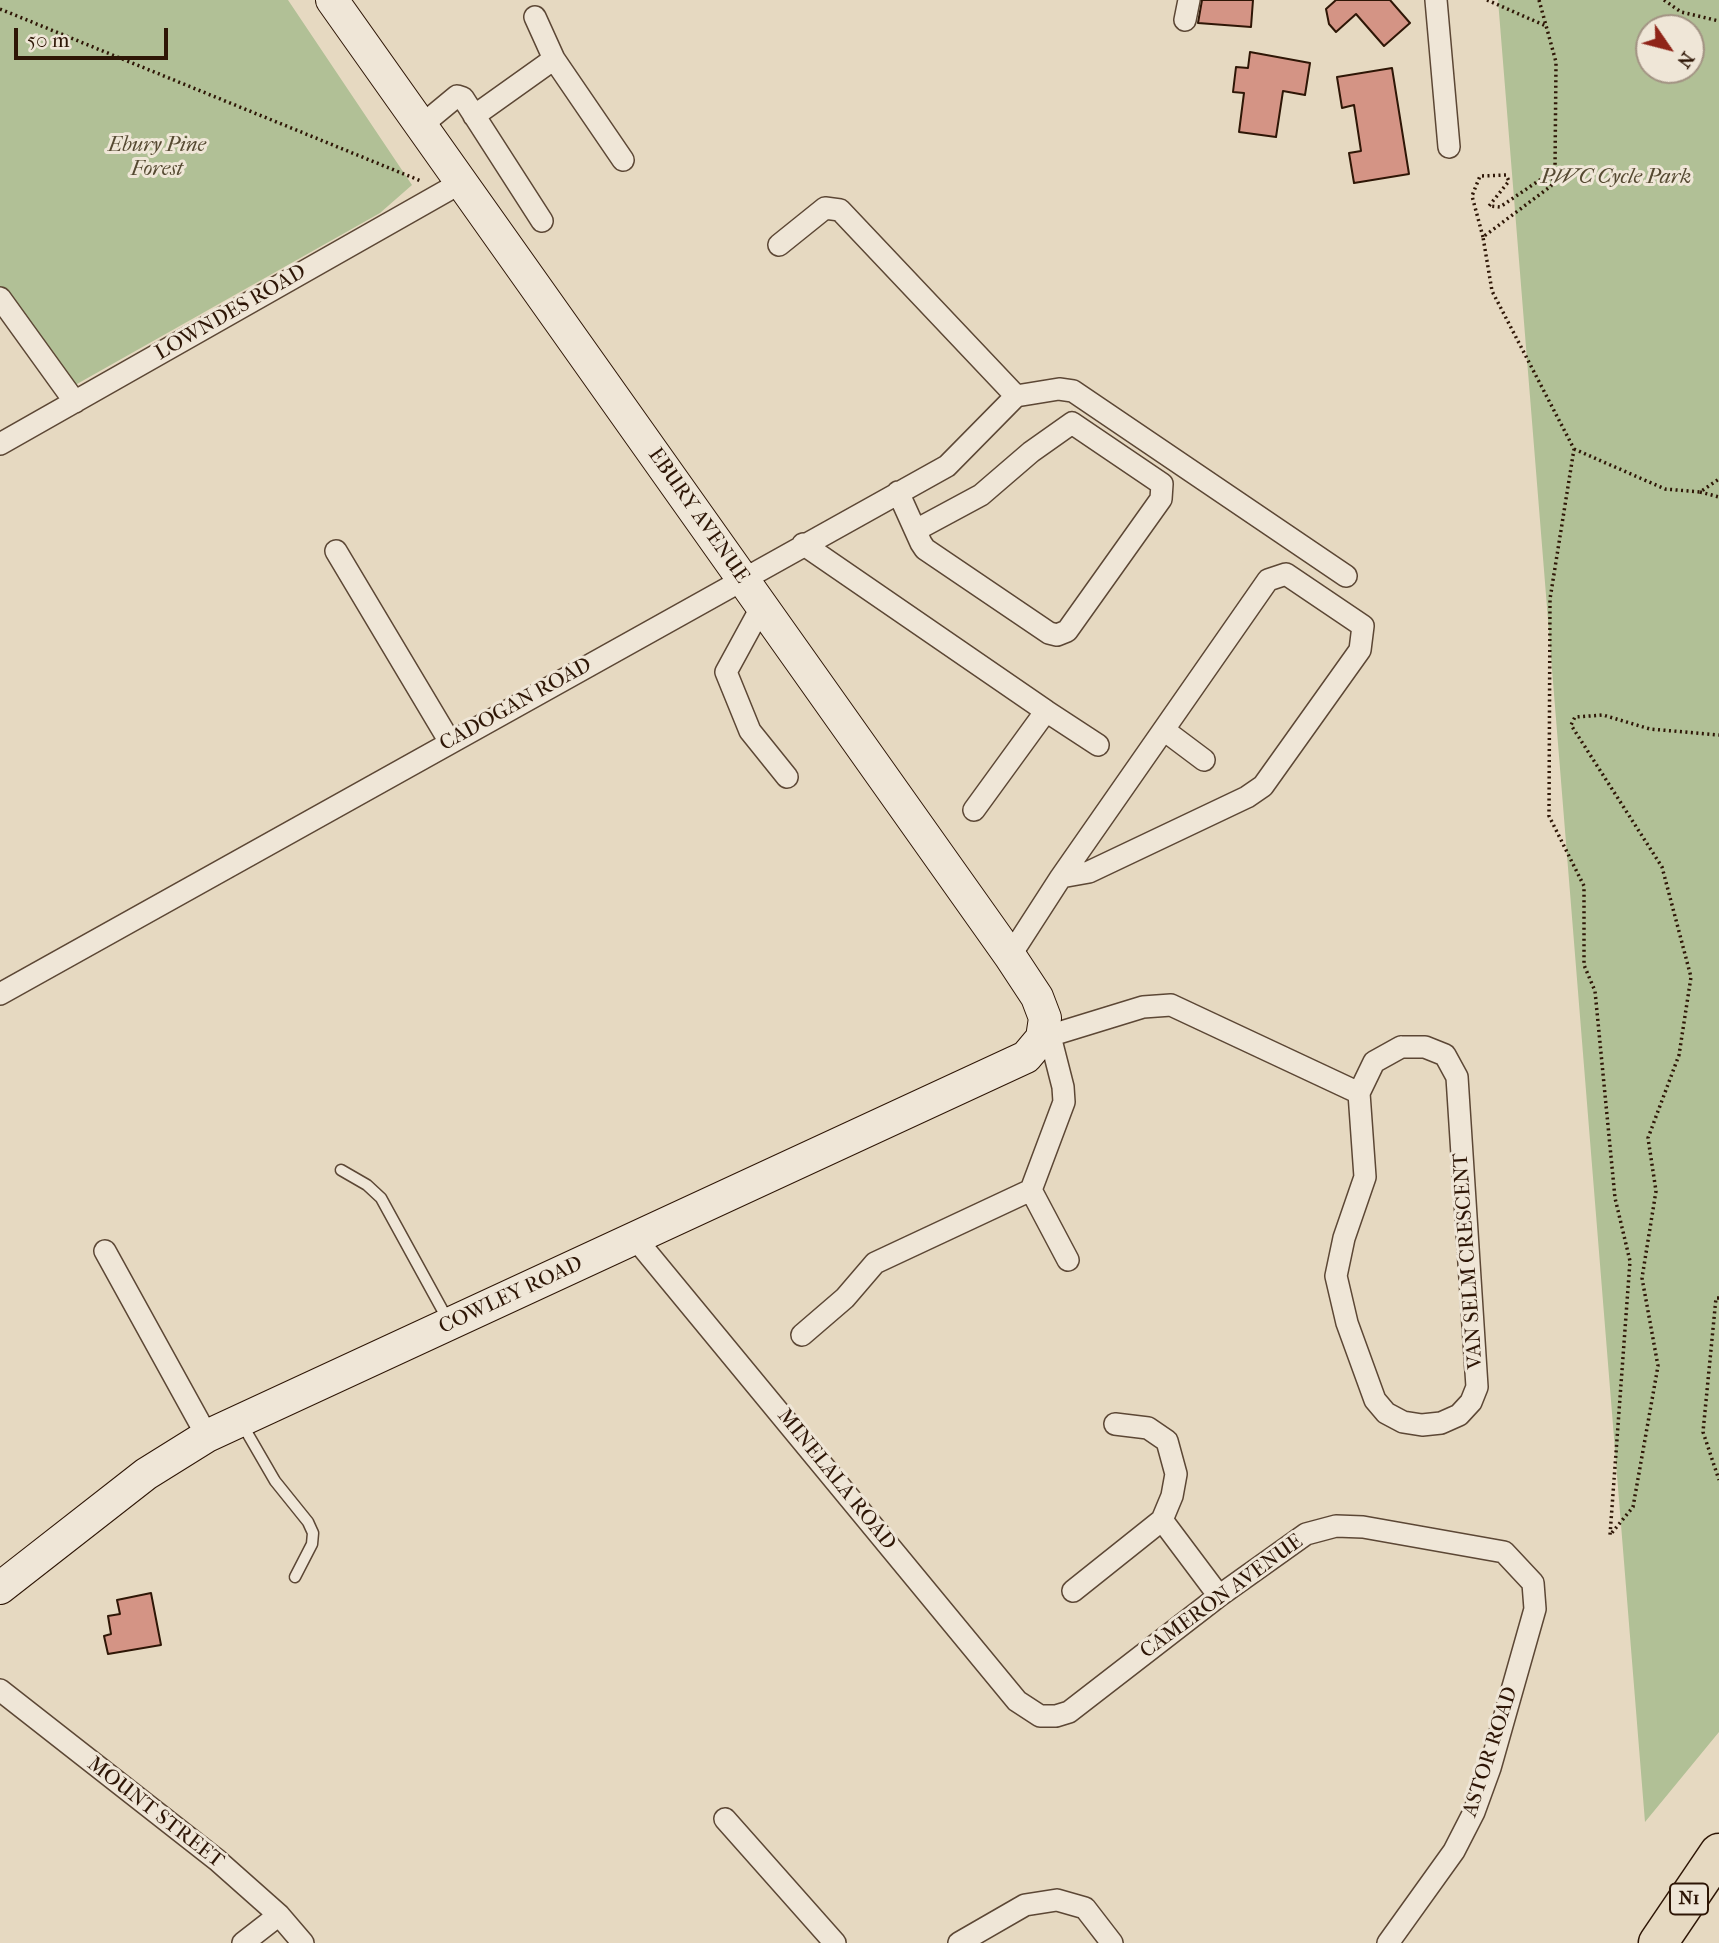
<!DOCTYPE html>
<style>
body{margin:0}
#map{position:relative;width:1719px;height:1943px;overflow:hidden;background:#e6d9c1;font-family:"IM FELL French Canon",serif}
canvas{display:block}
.north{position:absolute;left:1635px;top:14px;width:70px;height:70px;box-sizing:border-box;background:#efe6d7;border:2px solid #a29383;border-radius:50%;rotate:125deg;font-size:19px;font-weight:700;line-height:28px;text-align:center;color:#2e1606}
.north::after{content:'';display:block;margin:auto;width:24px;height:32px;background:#8f2418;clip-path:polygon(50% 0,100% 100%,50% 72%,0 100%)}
.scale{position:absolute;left:14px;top:28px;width:154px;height:32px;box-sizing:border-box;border:4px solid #2e1606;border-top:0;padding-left:9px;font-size:21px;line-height:24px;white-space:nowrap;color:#2e1606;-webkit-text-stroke:5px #efe6d7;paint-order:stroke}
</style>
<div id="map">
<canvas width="1719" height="1943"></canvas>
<div class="north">N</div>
<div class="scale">50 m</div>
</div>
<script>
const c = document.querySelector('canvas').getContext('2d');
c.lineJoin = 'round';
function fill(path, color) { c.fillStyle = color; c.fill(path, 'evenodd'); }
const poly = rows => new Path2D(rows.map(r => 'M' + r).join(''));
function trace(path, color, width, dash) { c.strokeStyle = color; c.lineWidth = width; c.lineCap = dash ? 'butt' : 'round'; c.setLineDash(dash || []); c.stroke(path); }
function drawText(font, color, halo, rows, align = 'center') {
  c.font = font + ' "IM FELL French Canon",serif'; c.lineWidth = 6; c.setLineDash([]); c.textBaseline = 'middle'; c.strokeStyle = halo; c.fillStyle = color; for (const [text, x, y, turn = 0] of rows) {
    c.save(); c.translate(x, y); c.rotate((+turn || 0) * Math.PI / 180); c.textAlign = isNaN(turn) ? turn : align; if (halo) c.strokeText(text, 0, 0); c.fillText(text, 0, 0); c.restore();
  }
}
const green = poly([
 [0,0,288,0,412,185,380,213,61,393,0,299],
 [1498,0,1719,0,1719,1732,1645,1822],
 [1691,28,1691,70,1649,70,1649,28]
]);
const building = poly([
 [1202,0,1253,0,1251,27,1198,23,1202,0],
 [1336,0,1390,0,1410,23,1384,46,1356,14,1336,32,1329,24,1326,9,1336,0],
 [1250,52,1310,63,1305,95,1283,91,1276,137,1239,132,1244,93,1233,92,1236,67,1248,68,1250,52],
 [1392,68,1409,174,1354,183,1349,153,1361,151,1354,105,1342,108,1337,77,1392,68],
 [151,1593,161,1645,108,1654,104,1636,111,1634,108,1616,120,1614,117,1600,151,1593]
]);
const path = poly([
 [1487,0,1546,26],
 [1539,0,1556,62,1555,170,1551,186,1483,237,1492,291,1574,449,1550,599,1549,816,1584,886,1584,965,1595,991,1615,1198,1630,1261,1610,1535,1633,1507,1658,1366,1642,1278,1656,1191,1648,1138,1679,1055,1691,977,1662,867,1571,725,1575,717,1603,715,1650,729,1719,735],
 [1664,0,1681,12,1719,21],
 [0,9,421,181],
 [1483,237,1472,196,1480,176,1506,175,1509,181,1489,206,1500,207,1553,171],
 [1574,449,1665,489,1700,492,1719,479],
 [1700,492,1719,497],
 [1719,1298,1716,1298,1703,1432,1719,1480]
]);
const lane = poly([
 [341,1170,367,1185,381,1198,449,1322],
 [242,1424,275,1481,308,1522,313,1533,312,1544,295,1577]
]);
const street = poly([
 [1436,0,1449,147],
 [535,17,554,59,623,160],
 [1185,20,1189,0],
 [474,116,554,59],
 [422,125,457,96,463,98,542,221],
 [779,245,825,208,840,210,1016,396],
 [0,298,75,402],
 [1016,396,1059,389,1073,391,1346,576],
 [0,444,462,182],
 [898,492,921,543,925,549,1049,633,1057,635,1067,631,1161,499,1162,484,1072,423,1031,452,981,495,916,530],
 [803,544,1046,711,974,810],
 [336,551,450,742],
 [762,606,726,672,750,731,787,777],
 [1046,711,1098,745],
 [1164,730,1204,760],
 [1010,956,1061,877,1268,580,1286,574,1363,626,1360,650,1263,786,1247,797,1089,872,1061,877],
 [0,994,947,466,1016,396],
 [1042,1038,1143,1007,1171,1005,1359,1093],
 [1401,1047,1425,1047,1445,1055,1457,1077,1477,1387,1471,1402,1459,1415,1441,1423,1422,1425,1403,1422,1386,1413,1375,1400,1347,1323,1336,1276,1344,1238,1365,1177,1359,1093,1374,1062,1401,1047],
 [1031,1190,1068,1260],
 [635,1238,1017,1701,1040,1716,1056,1716,1069,1712,1219,1596,1306,1534,1336,1526,1363,1527,1504,1552,1533,1583,1535,1609,1490,1768,1474,1812,1454,1851,1388,1943],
 [105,1251,207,1436],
 [802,1335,845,1298,875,1263,1031,1190,1064,1102,1063,1087,1050,1036],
 [1115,1424,1148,1428,1167,1441,1176,1474,1172,1496,1162,1520,1219,1596],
 [1073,1591,1162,1520],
 [0,1690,217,1860,279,1915,303,1943],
 [725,1819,835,1943],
 [243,1943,279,1915],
 [959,1943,1025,1905,1057,1900,1085,1908,1112,1943]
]);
const secondary = poly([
 [0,1588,146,1474,207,1436,1026,1057,1042,1038,1045,1018,1037,997,1010,956,332,0]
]);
const highway = poly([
 [1658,1943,1719,1853]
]);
const shields = [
 [1689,1899,38]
];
const shieldNames = [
 ["N1",1689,1899]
];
const parkNames = [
 ["Ebury Pine",157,146],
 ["Forest",157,170],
 ["PWC Cycle Park",1616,178]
];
const streetNames = [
 ["LOWNDES ROAD",231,313,-30],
 ["EBURY AVENUE",698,516,55],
 ["CADOGAN ROAD",516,705,-29],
 ["VAN SELM CRESCENT",1469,1261,-94],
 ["COWLEY ROAD",511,1296,-25],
 ["MINELALA ROAD",836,1480,51],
 ["CAMERON AVENUE",1222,1597,-36],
 ["ASTOR ROAD",1491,1752,-72],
 ["MOUNT STREET",155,1813,38]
];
fill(green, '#b1c096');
fill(building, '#d49485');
trace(building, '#2e1606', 2);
trace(lane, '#5c4735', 13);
trace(street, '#5c4735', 24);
trace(secondary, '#2e1606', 34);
trace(highway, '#2e1606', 41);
trace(path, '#2e1606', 3.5, [2, 3.5]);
trace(lane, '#efe6d7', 10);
trace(street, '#efe6d7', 21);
trace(secondary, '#efe6d7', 32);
trace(highway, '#e6d9c1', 38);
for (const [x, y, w] of shields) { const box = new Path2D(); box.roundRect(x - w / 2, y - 15.5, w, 31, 5); c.fillStyle = '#efe6d7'; c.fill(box); trace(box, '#2e1606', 2); }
drawText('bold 19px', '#2e1606', null, shieldNames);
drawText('italic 21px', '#554931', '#efe6d7', parkNames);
drawText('21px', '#2e1606', '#efe6d7', streetNames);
</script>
